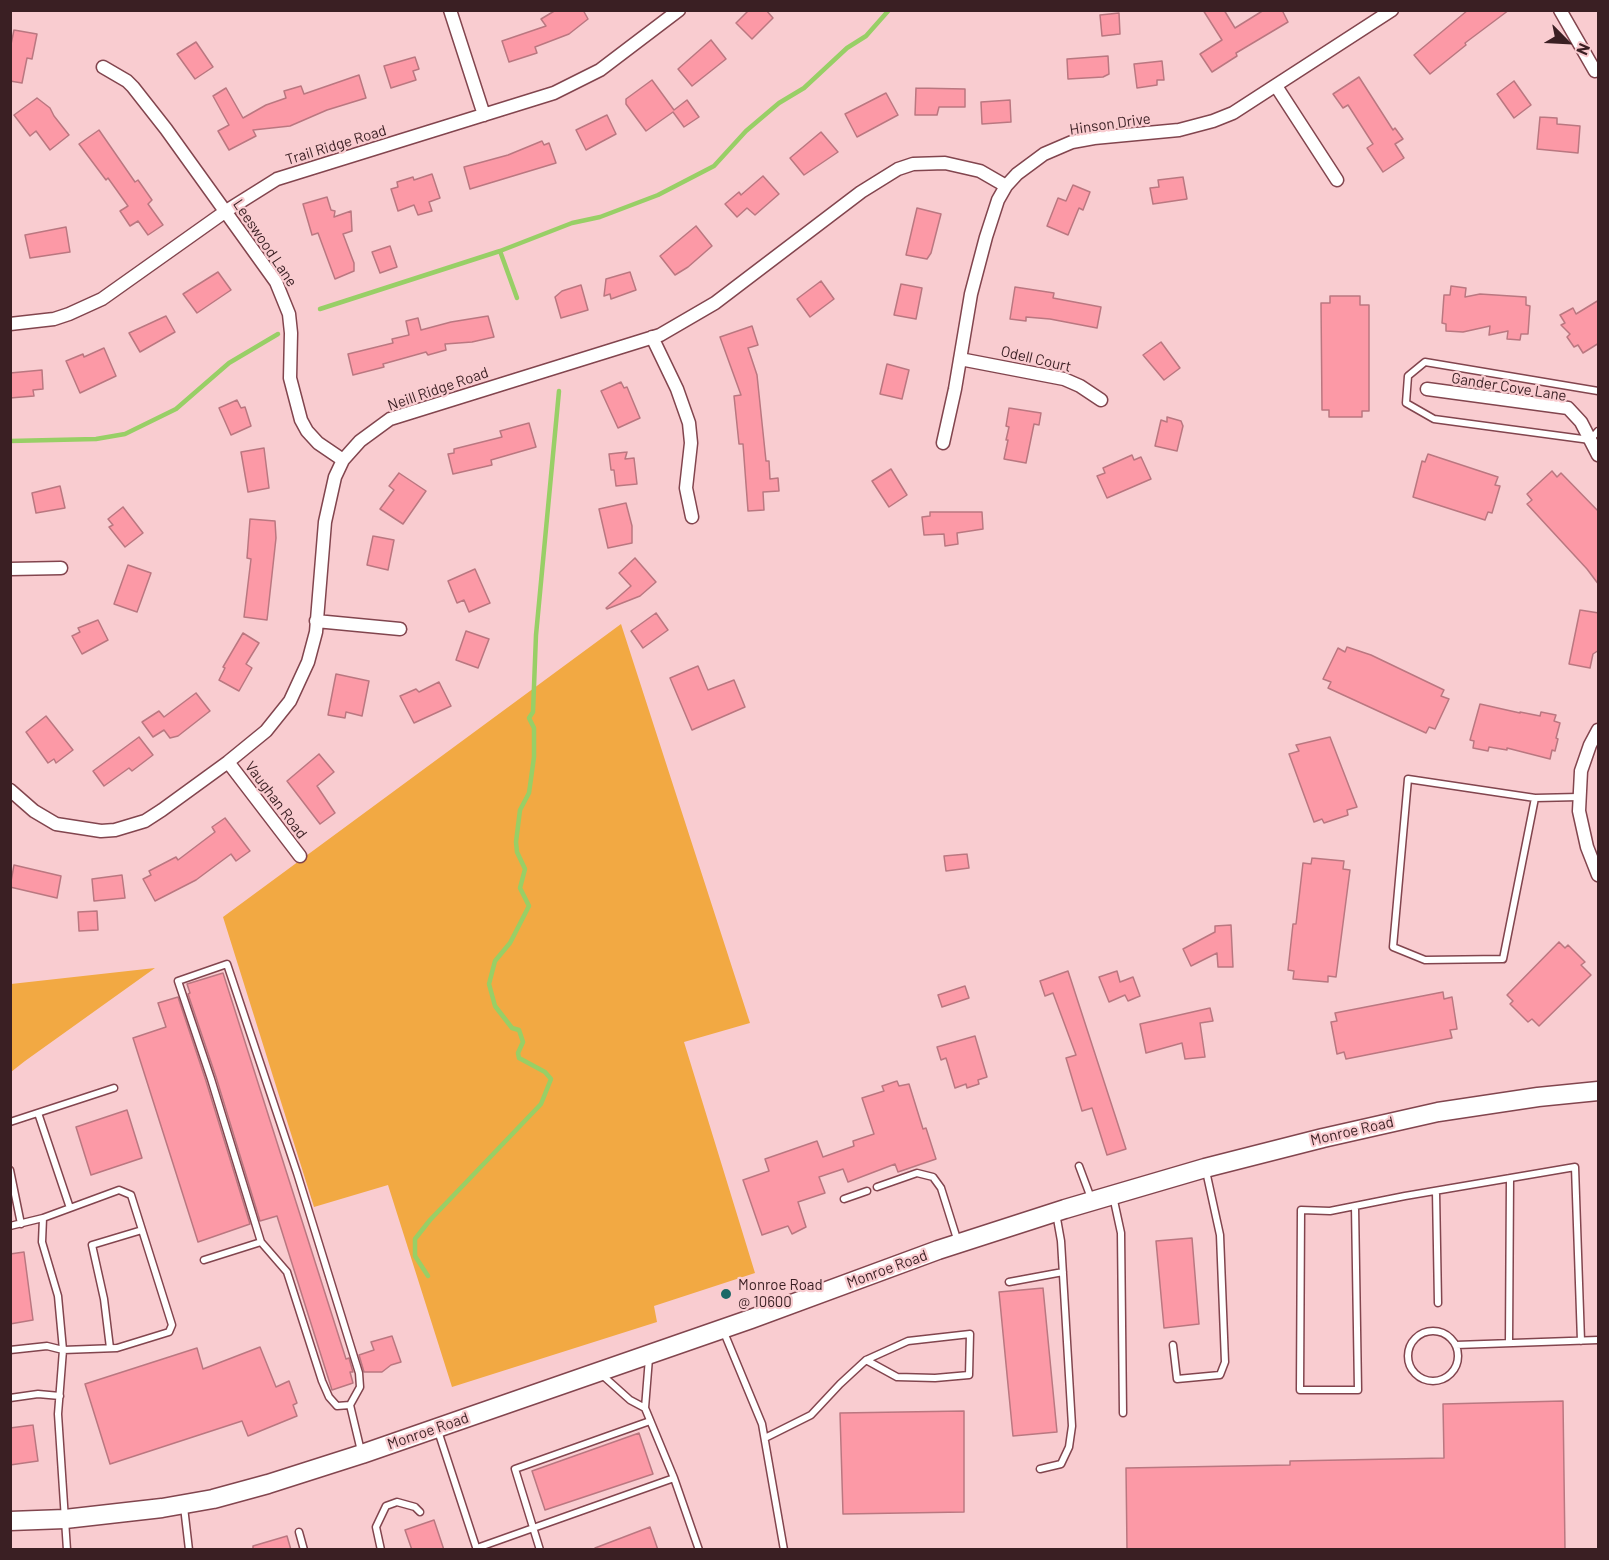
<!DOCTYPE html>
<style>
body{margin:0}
#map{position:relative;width:1609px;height:1560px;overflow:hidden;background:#f9ccd0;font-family:Barlow,sans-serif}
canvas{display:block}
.frame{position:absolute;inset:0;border:12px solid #3a1f23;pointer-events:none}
.north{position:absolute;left:1537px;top:12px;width:60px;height:60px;-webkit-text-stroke:4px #f9ccd0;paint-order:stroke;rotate:114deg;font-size:16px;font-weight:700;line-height:24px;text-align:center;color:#3a1f23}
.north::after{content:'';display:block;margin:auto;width:21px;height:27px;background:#3a1f23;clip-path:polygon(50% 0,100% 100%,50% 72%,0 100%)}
</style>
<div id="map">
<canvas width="1609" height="1560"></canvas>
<div class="frame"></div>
<div class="north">N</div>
</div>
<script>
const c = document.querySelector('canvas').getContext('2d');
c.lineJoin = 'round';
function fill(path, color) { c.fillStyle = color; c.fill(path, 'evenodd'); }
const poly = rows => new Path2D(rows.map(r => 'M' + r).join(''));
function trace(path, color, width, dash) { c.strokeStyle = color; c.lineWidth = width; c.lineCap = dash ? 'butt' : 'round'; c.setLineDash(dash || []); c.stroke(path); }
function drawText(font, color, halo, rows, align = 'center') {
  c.font = font + ' Barlow,sans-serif'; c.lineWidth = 4.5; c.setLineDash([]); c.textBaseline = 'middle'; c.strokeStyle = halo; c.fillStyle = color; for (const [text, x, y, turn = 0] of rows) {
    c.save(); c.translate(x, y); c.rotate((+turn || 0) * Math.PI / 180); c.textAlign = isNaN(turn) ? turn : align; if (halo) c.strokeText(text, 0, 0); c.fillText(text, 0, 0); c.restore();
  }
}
const green = poly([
 [621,624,750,1023,684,1042,755,1273,654,1306,657,1322,452,1387,388,1185,314,1207,223,917],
 [155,968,25,1061,11,1072,11,984]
]);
const stream = poly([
 [500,251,517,298],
 [320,309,500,251,572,223,600,217,658,195,714,166,746,131,779,103,804,88,847,48,866,36,889,10],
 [10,441,96,439,125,434,176,409,229,363,278,334],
 [428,1276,415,1256,415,1239,430,1220,541,1104,551,1079,545,1072,519,1058,518,1053,523,1042,519,1030,512,1028,495,1006,489,984,495,961,510,943,529,906,520,888,525,869,517,852,516,842,520,810,529,793,534,757,534,728,529,718,533,712,536,635,559,391]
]);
const building = poly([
 [556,10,583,10,588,19,569,34,535,47,537,53,509,62,502,41,546,26,541,19,556,10],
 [749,10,766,10,773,18,752,39,736,23,749,10],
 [1203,10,1224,10,1235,28,1264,10,1282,10,1288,22,1236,53,1237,56,1212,72,1200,54,1222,40,1203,10],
 [1468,10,1509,10,1465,43,1466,45,1430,74,1414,55,1468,10],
 [1119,13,1120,34,1102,36,1100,15,1119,13],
 [14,30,37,34,32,59,27,58,22,83,10,81,10,49,14,30],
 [711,40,726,59,692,86,678,69,711,40],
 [196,42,213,67,195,79,177,54,196,42],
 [1108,56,1109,74,1103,77,1068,79,1067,59,1108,56],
 [415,57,419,69,413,71,416,80,391,88,384,66,415,57],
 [1162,61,1164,80,1157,80,1157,85,1137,88,1134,64,1162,61],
 [359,75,366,98,327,110,290,126,253,130,256,136,229,150,218,131,229,125,213,96,226,88,243,118,266,105,286,98,284,91,301,86,304,94,359,75],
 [1359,77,1393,130,1395,128,1403,139,1395,144,1404,158,1383,172,1367,148,1373,144,1348,105,1343,108,1333,94,1359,77],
 [652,80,674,110,687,100,699,117,684,127,673,112,646,131,626,104,626,99,652,80],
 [1514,81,1531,105,1514,118,1497,94,1514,81],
 [916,88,965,89,965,107,939,107,937,115,915,115,916,88],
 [886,93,898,115,857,137,845,114,886,93],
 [37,98,50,108,54,116,69,135,50,150,36,131,30,136,14,115,37,98],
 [1010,100,1011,122,982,124,981,102,1010,100],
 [607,115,616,134,586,150,576,130,607,115],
 [1540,117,1557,118,1557,124,1580,126,1578,153,1537,149,1540,117],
 [99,130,135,182,138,180,152,200,148,204,163,225,148,235,138,221,130,226,120,211,128,206,108,178,106,180,79,144,99,130],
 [821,132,838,152,804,175,790,158,821,132],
 [542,141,544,145,549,143,556,163,470,189,464,167,508,155,542,141],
 [432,174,440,198,429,202,432,211,418,215,414,205,398,211,391,189,398,187,397,182,413,177,414,180,432,174],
 [763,176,779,194,755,215,747,208,737,217,725,204,739,192,741,195,763,176],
 [1183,177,1187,199,1153,204,1150,188,1159,187,1158,180,1183,177],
 [1073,185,1090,192,1083,210,1079,208,1068,235,1047,226,1058,198,1066,201,1073,185],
 [327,197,331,210,335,211,334,217,351,211,352,231,343,234,354,263,354,271,335,279,318,233,312,235,303,204,327,197],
 [917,208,941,214,931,253,927,259,906,255,917,208],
 [696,226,712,246,688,267,675,275,660,256,696,226],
 [66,227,70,252,30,258,25,235,66,227],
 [390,246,397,267,380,273,372,252,390,246],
 [218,272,231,290,197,313,183,294,218,272],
 [630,272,636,290,611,299,610,294,604,296,606,279,630,272],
 [821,281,834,299,810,317,797,299,821,281],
 [901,284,922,288,916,319,894,315,901,284],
 [581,285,588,310,561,318,555,297,562,291,581,285],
 [1451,286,1466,288,1465,297,1480,294,1526,297,1526,305,1530,306,1528,334,1521,334,1520,340,1507,339,1508,331,1489,335,1490,326,1463,332,1446,331,1446,324,1442,323,1444,295,1450,295,1451,286],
 [1015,287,1054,293,1053,298,1101,307,1097,328,1050,319,1026,317,1026,321,1010,319,1015,287],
 [1330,296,1360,296,1360,305,1369,305,1369,411,1362,411,1362,417,1329,417,1329,410,1322,410,1321,303,1330,303,1330,296],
 [1599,300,1599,343,1583,353,1578,345,1574,347,1567,337,1570,334,1561,325,1565,323,1560,315,1573,308,1576,314,1599,300],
 [166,316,175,332,140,352,129,333,166,316],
 [488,316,494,337,472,342,445,344,446,350,428,355,426,352,383,364,384,367,353,375,348,354,393,343,392,339,409,335,406,321,418,318,421,330,451,322,488,316],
 [752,326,758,345,748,348,757,375,766,461,769,461,770,479,778,478,779,491,763,492,764,510,748,511,743,444,739,444,734,396,741,395,720,337,752,326],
 [1161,342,1180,368,1164,380,1143,355,1161,342],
 [104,348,116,376,80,393,66,361,83,354,84,357,104,348],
 [887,364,909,370,902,399,880,394,887,364],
 [42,370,43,389,33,390,34,396,10,398,10,373,42,370],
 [621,382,624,388,627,387,640,418,618,428,601,391,621,382],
 [237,400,241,408,245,407,251,426,231,435,219,408,237,400],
 [1009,408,1041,413,1039,425,1034,424,1026,463,1004,459,1008,440,1006,440,1009,427,1006,426,1009,408],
 [1167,417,1181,421,1183,426,1177,451,1155,446,1161,420,1167,422,1167,417],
 [529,423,536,447,491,460,492,465,453,474,448,454,454,453,454,449,502,437,500,431,529,423],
 [264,448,269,488,248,492,241,452,264,448],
 [627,452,625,459,634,458,637,484,616,486,614,470,611,470,609,454,627,452],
 [1428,454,1498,477,1495,485,1500,486,1492,513,1488,512,1485,520,1413,497,1422,461,1425,462,1428,454],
 [1132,455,1134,460,1141,457,1151,479,1107,498,1097,476,1105,473,1103,468,1132,455],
 [891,469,907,495,889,507,872,481,891,469],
 [1552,471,1557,477,1561,473,1599,512,1599,585,1587,569,1527,504,1532,500,1527,494,1552,471],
 [399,473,426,491,403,524,380,509,394,490,389,486,399,473],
 [60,486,65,508,36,513,32,493,60,486],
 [626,503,632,526,632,543,608,548,599,509,626,503],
 [123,507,143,533,125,547,109,527,113,525,108,519,123,507],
 [930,512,982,512,983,529,957,533,958,544,945,546,944,534,924,535,922,517,930,516,930,512],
 [250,519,275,521,276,538,267,620,244,617,251,559,247,558,250,519],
 [373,536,394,540,388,570,367,565,373,536],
 [635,558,656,582,640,596,607,609,606,608,631,586,619,573,635,558],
 [128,565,151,573,137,612,114,604,128,565],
 [475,569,490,603,469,612,464,600,457,603,448,581,475,569],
 [1580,610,1599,613,1599,650,1593,654,1590,668,1569,664,1580,610],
 [656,613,668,630,643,648,631,631,656,613],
 [98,620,108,640,82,654,72,636,80,632,78,628,98,620],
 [466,631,489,639,478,668,456,660,466,631],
 [243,633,259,643,246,664,252,668,239,691,219,680,225,668,223,667,243,633],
 [1347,647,1371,655,1444,690,1441,696,1449,699,1435,729,1429,727,1426,733,1328,688,1331,682,1323,679,1338,648,1345,652,1347,647],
 [698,666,708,690,734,680,745,707,692,730,670,678,698,666],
 [336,674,369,681,362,716,346,712,345,718,328,715,336,674],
 [439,682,451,706,414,723,400,696,416,689,419,692,439,682],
 [196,693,210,711,178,736,170,738,164,730,153,737,142,722,159,711,164,717,196,693],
 [1480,704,1520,713,1520,712,1540,716,1541,712,1556,715,1554,721,1560,723,1556,738,1558,739,1555,751,1552,750,1550,759,1507,748,1507,750,1489,747,1488,751,1473,748,1474,741,1470,740,1480,704],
 [46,716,73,750,56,763,54,759,48,763,26,732,46,716],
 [139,737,153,755,132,771,129,768,104,786,93,771,139,737],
 [1330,737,1357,807,1347,810,1348,815,1324,823,1322,819,1314,822,1289,754,1299,751,1296,745,1330,737],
 [319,754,334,772,317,786,335,813,320,824,287,781,319,754],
 [225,818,250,851,236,861,231,854,196,880,155,901,143,879,151,875,149,871,176,857,178,860,215,832,212,827,225,818],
 [967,854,969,868,946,871,944,856,967,854],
 [1312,858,1344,861,1343,869,1350,870,1336,977,1328,976,1328,982,1293,979,1294,971,1288,970,1293,924,1296,924,1303,863,1311,864,1312,858],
 [14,865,61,876,57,898,10,887,14,865],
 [122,875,125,898,94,901,92,879,122,875],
 [97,911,98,930,79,931,78,912,97,911],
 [1231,925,1233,967,1218,967,1217,953,1191,966,1183,949,1215,932,1215,926,1231,925],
 [1559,942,1565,948,1568,945,1585,962,1581,965,1591,975,1539,1026,1532,1019,1528,1022,1510,1004,1513,1001,1507,995,1559,942],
 [1068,971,1126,1149,1107,1155,1092,1108,1082,1111,1066,1058,1076,1055,1053,993,1045,996,1040,981,1068,971],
 [1117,971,1120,982,1133,977,1140,996,1128,1001,1125,995,1109,1002,1099,977,1117,971],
 [223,973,346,1359,349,1358,353,1372,350,1372,353,1383,332,1390,277,1216,260,1221,216,1077,188,994,190,993,187,984,223,973],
 [965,986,969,998,942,1007,938,995,965,986],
 [1443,992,1444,999,1452,997,1457,1029,1450,1030,1452,1038,1346,1059,1344,1052,1337,1054,1331,1022,1337,1021,1335,1013,1443,992],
 [178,997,206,1081,250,1224,198,1242,133,1038,166,1027,158,1003,178,997],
 [1210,1008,1213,1021,1200,1023,1205,1057,1185,1059,1182,1043,1146,1053,1140,1024,1210,1008],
 [975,1036,987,1077,978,1080,979,1084,967,1088,966,1084,955,1088,946,1058,941,1060,937,1047,975,1036],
 [897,1081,899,1086,909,1084,923,1129,926,1128,936,1159,898,1172,895,1164,848,1182,843,1169,819,1177,825,1193,798,1202,806,1227,792,1234,788,1226,762,1235,743,1180,769,1171,765,1159,817,1141,823,1157,854,1146,853,1141,874,1134,862,1098,884,1091,882,1086,897,1081],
 [127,1110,142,1158,91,1175,76,1127,127,1110],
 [1192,1238,1199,1324,1164,1328,1156,1241,1192,1238],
 [24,1252,33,1320,10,1324,10,1254,24,1252],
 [1043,1288,1057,1432,1013,1436,999,1292,1043,1288],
 [392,1336,401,1362,391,1365,382,1372,364,1372,359,1355,374,1350,371,1342,392,1336],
 [260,1347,276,1387,289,1381,297,1403,293,1405,297,1416,248,1436,242,1421,110,1464,85,1384,197,1348,203,1369,260,1347],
 [1563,1401,1565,1550,1127,1550,1126,1468,1290,1465,1290,1461,1444,1458,1443,1404,1563,1401],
 [964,1411,964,1512,843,1514,840,1413,964,1411],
 [33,1425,38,1461,10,1465,10,1428,33,1425],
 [639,1433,653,1474,545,1510,532,1471,639,1433],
 [434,1520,444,1550,412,1550,405,1530,434,1520],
 [650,1527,658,1550,595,1550,595,1548,650,1527],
 [287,1536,291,1550,253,1550,253,1546,287,1536]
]);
const lane = poly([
 [1598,391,1425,362,1408,376,1406,403,1434,419,1590,440,1598,431],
 [1535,798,1503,959,1425,960,1393,947,1408,779,1535,798,1579,797],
 [38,1113,70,1208],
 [10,1122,114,1088],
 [1079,1166,1091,1198],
 [10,1170,21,1224],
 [877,1187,917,1173,933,1177,941,1188,958,1242],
 [1436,1191,1438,1303],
 [1113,1196,1121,1233,1123,1413],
 [844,1199,867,1191],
 [1355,1206,1358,1390,1300,1390,1301,1210,1330,1211,1405,1196,1575,1167,1581,1341],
 [10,1226,43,1218],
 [261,1242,211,1079,178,981,227,964,297,1173,359,1373,360,1387,350,1405],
 [204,1260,261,1242,287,1272,322,1381,329,1397,337,1406,350,1405,361,1451],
 [1009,1282,1063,1272],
 [723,1330,762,1424,784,1550],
 '1408 1356a25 25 0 1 1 50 0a25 25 0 1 1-50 0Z',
 [1509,1343,1510,1178],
 [1173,1345,1177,1379,1220,1375,1225,1362,1220,1235,1206,1171],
 [1456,1345,1598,1340],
 [110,1348,104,1299,92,1245,142,1230],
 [10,1350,47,1346,63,1350,117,1348,169,1332,172,1325,131,1195,119,1190,43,1218,42,1242,58,1296,63,1350,58,1414,67,1550],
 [601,1374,630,1400,645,1408],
 [10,1398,38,1394,60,1396],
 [438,1431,477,1550],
 [765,1438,811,1415,840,1384,866,1360,908,1341,970,1334,969,1375,935,1378,897,1377,866,1360],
 [1040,1469,1061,1464,1069,1447,1072,1426,1061,1241,1056,1213],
 [674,1478,699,1550],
 [184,1507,189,1550],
 [299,1532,304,1550],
 [477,1548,674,1478,645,1408,649,1358],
 [381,1550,376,1527,386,1506,397,1502,415,1507,420,1512],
 [540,1550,515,1469,650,1421]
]);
const street = poly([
 [450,10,484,115],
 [1560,10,1595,71],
 [103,67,127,81,133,87,166,129,276,282,289,314,291,333,290,378,301,420,307,431,318,443,343,460],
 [1276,86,1337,180],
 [10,324,54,319,69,314,102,299,226,211,277,179,554,93,600,70,679,10],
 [652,337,677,389,689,423,691,443,686,488,692,517],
 [960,359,1064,379,1080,386,1101,400],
 [1427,389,1568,408,1581,422,1598,455],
 [943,443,955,389,971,294,986,237,998,200,1006,186,1017,174,1044,154,1072,142,1094,138,1179,130,1213,121,1233,113,1392,10],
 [10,569,61,568],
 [316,621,400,629],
 [1598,730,1590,745,1581,771,1579,811,1587,847,1598,875],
 [228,762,300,856],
 [10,790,34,811,56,824,101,831,115,830,145,821,162,810,228,762,266,731,290,701,308,662,316,632,325,522,335,477,343,460,360,441,390,419,660,335,715,303,861,192,898,169,913,164,945,163,980,171,1006,186]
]);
const secondary = poly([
 [10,1521,65,1519,162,1508,213,1499,268,1484,362,1454,751,1319,938,1250,1065,1209,1205,1168,1323,1138,1438,1112,1538,1097,1598,1091]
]);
const markers = [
 [726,1294,6,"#1c6866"]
];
const streetNames = [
 ["Hinson Drive",1110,124,-8],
 ["Trail Ridge Road",336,145,-17],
 ["Leeswood Lane",265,243,56],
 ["Odell Court",1036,359,13],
 ["Gander Cove Lane",1509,387,9],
 ["Neill Ridge Road",438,389,-19],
 ["Vaughan Road",276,800,53],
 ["Monroe Road",1352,1131,-13],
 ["Monroe Road",887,1269,-20],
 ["Monroe Road",428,1431,-19]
];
const poiNames = [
 ["Monroe Road",738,1285],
 ["@ 10600",738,1302]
];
fill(green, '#f2a943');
trace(stream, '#98cf66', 4.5);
fill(building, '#fc99a6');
trace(building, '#ba7780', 1.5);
trace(lane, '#82454e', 9);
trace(street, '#82454e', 15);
trace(secondary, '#82454e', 21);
trace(lane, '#fff', 6);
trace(street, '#fff', 12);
trace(secondary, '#fff', 18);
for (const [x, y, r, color] of markers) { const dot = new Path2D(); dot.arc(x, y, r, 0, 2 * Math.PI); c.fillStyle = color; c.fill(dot); trace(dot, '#f9ccd0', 2); }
drawText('15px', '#3a1f23', '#f9ccd0', streetNames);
drawText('15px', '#3a1f23', '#f9ccd0', poiNames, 'left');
</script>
